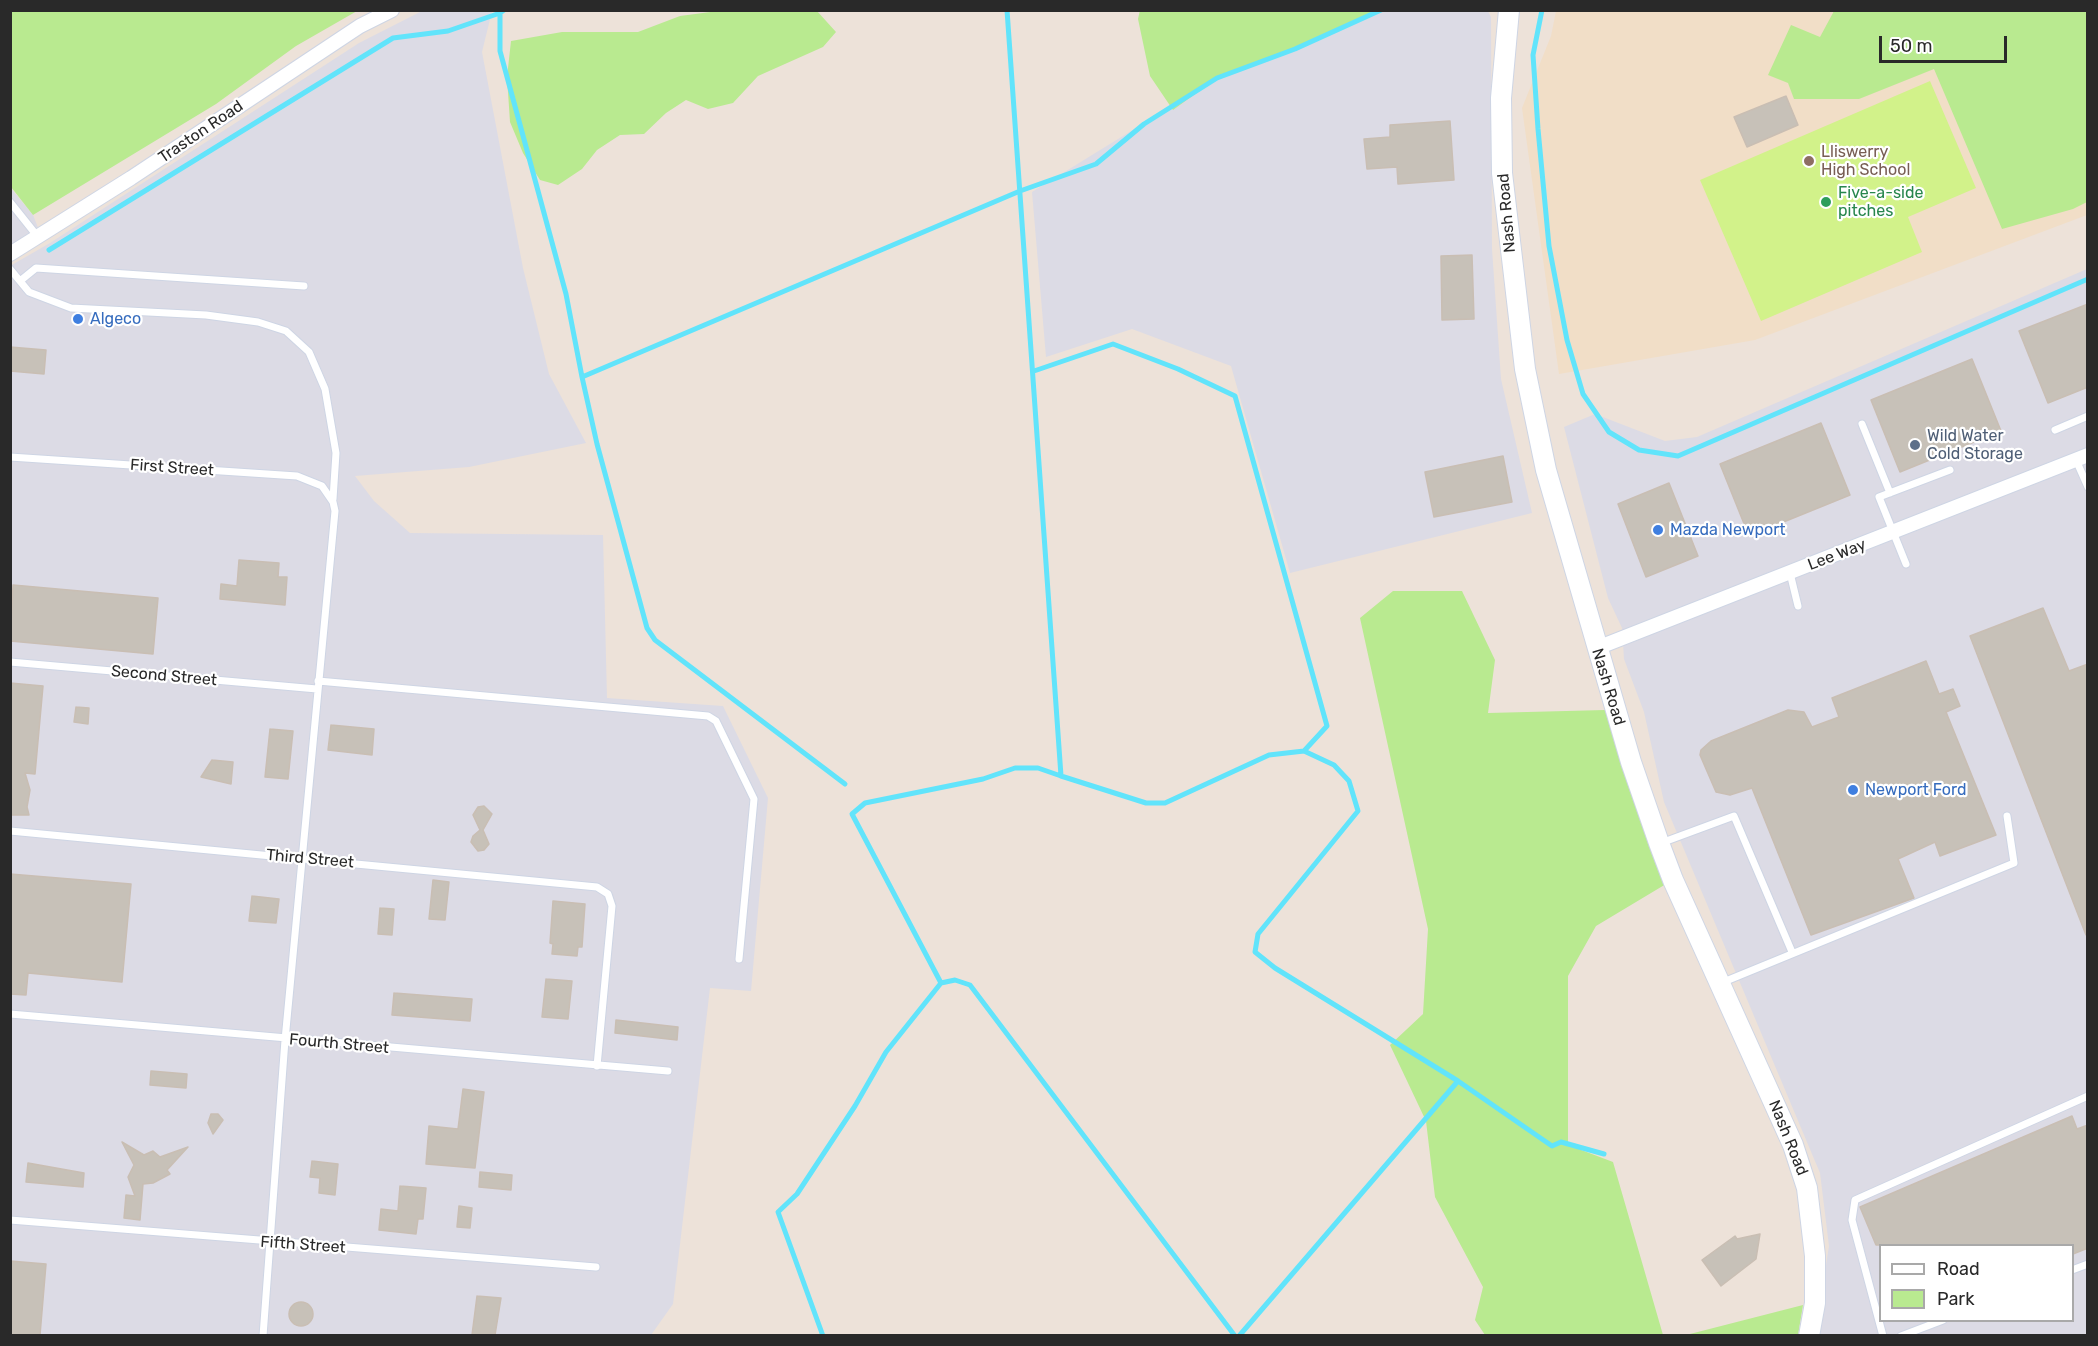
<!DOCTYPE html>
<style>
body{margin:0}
#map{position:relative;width:2098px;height:1346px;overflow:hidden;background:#ede2d9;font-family:Rubik,sans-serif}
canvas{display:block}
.frame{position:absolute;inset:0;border:12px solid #292929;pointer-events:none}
.legend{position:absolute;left:1879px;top:1244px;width:195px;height:78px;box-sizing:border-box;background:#fff;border:2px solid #a9a9a9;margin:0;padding:8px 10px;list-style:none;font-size:18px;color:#292929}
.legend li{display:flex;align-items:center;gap:12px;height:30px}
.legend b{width:30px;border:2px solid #a9a9a9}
.scale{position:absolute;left:1879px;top:36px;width:128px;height:27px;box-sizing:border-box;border:3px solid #292929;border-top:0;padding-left:8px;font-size:18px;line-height:21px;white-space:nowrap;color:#292929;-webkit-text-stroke:4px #fff;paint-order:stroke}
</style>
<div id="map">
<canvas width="2098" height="1346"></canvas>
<div class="frame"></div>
<ul class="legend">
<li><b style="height:8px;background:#fff"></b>Road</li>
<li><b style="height:16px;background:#b9ea90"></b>Park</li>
</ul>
<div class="scale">50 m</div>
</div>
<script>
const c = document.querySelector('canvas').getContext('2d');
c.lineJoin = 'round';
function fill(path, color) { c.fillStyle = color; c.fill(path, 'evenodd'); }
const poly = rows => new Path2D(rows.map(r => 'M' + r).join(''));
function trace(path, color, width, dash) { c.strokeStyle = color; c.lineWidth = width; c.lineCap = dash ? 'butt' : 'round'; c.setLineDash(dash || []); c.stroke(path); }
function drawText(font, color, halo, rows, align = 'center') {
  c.font = font + ' Rubik,sans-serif'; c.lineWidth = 4.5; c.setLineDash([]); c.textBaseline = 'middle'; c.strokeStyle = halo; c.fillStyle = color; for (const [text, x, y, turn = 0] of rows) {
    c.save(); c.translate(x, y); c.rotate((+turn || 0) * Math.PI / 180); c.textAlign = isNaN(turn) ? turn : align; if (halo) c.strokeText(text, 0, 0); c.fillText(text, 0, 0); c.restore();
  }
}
const industrial = poly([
 [422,11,492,11,482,52,523,268,549,374,586,443,469,467,355,476,374,501,410,533,603,535,607,698,723,706,768,798,751,991,710,988,673,1304,651,1335,11,1335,10,266,50,243,359,43],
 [1381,11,1488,11,1491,17,1492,249,1501,379,1532,513,1290,573,1231,366,1132,329,1046,357,1032,192,1217,78,1295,49],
 [10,187,33,215,41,235,10,254],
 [2087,269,2087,1335,1815,1335,1829,1246,1820,1173,1664,802,1644,712,1624,659,1622,628,1608,598,1564,427,1595,414,1665,441,1697,437],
 [1880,1246,2072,1246,2072,1320,1880,1320]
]);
const education = poly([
 [1556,11,2087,11,2087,215,1755,340,1559,374,1522,108,1551,36]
]);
const green = poly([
 [11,10,357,10,357,11,296,46,216,104,33,215,11,187],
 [1140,10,1381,10,1381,11,1295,49,1217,78,1173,110,1150,76,1138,19],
 [718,11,817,11,836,32,823,47,758,76,733,103,708,109,686,100,666,113,644,134,620,135,597,150,582,169,558,185,540,180,523,153,510,122,507,77,511,41,562,32,638,32,680,16],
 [1834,11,2087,11,2087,202,2073,209,2002,229,1934,69,1859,99,1794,99,1788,83,1768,75,1791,25,1820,37],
 [1393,591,1462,591,1495,660,1488,713,1605,710,1666,884,1596,926,1568,976,1568,1145,1613,1162,1663,1335,1485,1335,1475,1320,1483,1287,1435,1197,1426,1121,1390,1045,1423,1014,1428,929,1360,618],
 [1803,1305,1798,1335,1686,1335]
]);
const pitch = poly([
 [1930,81,1976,188,1908,217,1922,252,1761,321,1700,180]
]);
const stream = poly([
 [504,10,500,13,500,51,566,294,582,377],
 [1007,10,1061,776,1038,768,1015,768,983,779,865,803,852,814,941,983,955,980,970,985,1235,1336],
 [1542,10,1533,55,1538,129,1549,246,1567,340,1583,394,1609,432,1639,450,1678,456,2088,279],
 [49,250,393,38,448,31,500,13,499,10],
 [1034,371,1113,344,1178,369,1235,396,1327,726,1304,751,1269,755,1165,803,1146,803,1061,776],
 [1304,751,1334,765,1349,781,1358,811,1258,934,1255,952,1275,968,1458,1081,1552,1146,1561,1142,1604,1154],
 [845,784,655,640,647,628,597,444,582,377,1020,191,1096,164,1144,124,1217,78,1295,49,1381,10],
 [823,1336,778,1212,797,1194,855,1106,886,1052,941,983],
 [1239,1336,1458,1081]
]);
const building = poly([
 [1786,96,1798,125,1747,147,1734,117,1786,96],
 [1450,121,1454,180,1398,184,1397,167,1367,169,1364,139,1390,137,1390,125,1450,121],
 [1472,255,1474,319,1442,320,1441,256,1472,255],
 [2088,304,2088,387,2048,403,2019,331,2088,304],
 [10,347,46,350,44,374,10,371,10,347],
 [1972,359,2001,431,1900,472,1871,400,1972,359],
 [1821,423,1850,495,1749,536,1720,464,1821,423],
 [1503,456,1512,502,1434,517,1425,472,1503,456],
 [1669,483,1698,556,1646,577,1618,504,1669,483],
 [239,560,279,563,278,577,287,577,285,605,220,599,221,584,237,586,239,560],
 [13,585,158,598,153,654,10,641,13,585],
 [2043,608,2069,671,2088,664,2086,935,1970,636,2043,608],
 [1926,661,1939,694,1953,689,1960,706,1946,712,1996,835,1940,856,1935,842,1898,859,1914,898,1811,935,1752,788,1730,795,1716,792,1700,755,1701,750,1711,741,1788,710,1804,712,1812,727,1839,717,1832,698,1926,661],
 [10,683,43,686,35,774,25,773,30,790,27,807,29,815,10,815,10,683],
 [76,707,89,708,88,724,74,722,76,707],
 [331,725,374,729,372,755,328,750,331,725],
 [270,729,293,731,288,779,265,777,270,729],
 [212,760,233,762,231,784,201,777,212,760],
 [484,806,492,814,483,830,489,844,484,850,478,851,471,842,473,836,480,830,473,815,478,807,484,806],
 [10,874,131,884,122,982,28,973,26,995,10,994,10,874],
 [433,880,449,882,445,920,429,919,433,880],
 [252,896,279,899,276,923,249,921,252,896],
 [553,901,585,904,582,947,578,947,577,956,552,954,553,944,550,943,553,901],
 [380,908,394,909,392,935,378,934,380,908],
 [546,979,572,981,568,1019,542,1017,546,979],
 [394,993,472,999,470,1021,392,1015,394,993],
 [616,1020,678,1027,677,1040,615,1033,616,1020],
 [151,1071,187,1074,186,1088,150,1085,151,1071],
 [463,1089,484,1092,475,1168,426,1164,429,1126,458,1129,463,1089],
 [211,1114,218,1114,223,1120,213,1134,208,1123,211,1114],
 [2072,1116,2077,1129,2088,1125,2088,1248,2073,1254,2073,1245,1876,1245,1860,1207,2072,1116],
 [122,1142,144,1155,153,1151,160,1157,188,1147,167,1170,170,1174,153,1183,143,1184,140,1220,124,1218,126,1195,135,1196,128,1177,134,1165,122,1142],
 [312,1161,338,1164,335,1195,319,1193,320,1178,310,1177,312,1161],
 [28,1163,84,1173,83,1187,26,1182,28,1163],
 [480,1172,512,1175,511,1190,479,1187,480,1172],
 [400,1186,426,1188,423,1219,418,1219,416,1234,379,1230,381,1209,398,1211,400,1186],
 [459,1206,472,1208,470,1228,457,1227,459,1206],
 [1760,1234,1756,1259,1721,1286,1702,1260,1735,1236,1737,1239,1760,1234],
 [10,1261,46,1264,40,1335,10,1335,10,1261],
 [477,1296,501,1298,495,1335,472,1335,477,1296],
 '289 1314a12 12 0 1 1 24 0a12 12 0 1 1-24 0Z'
]);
const lane = poly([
 [10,202,38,237],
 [10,269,29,292,71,308,206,315,258,322,286,331,309,352,325,389,336,453,333,499],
 [20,281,36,268,304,286],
 [1862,424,1890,493],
 [2055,430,2088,416],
 [10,457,297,476,322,486,333,502,335,511,285,1040,263,1336],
 [2076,460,2088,487],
 [1906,564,1879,497,1950,470],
 [1790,573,1798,606],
 [10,662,317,689],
 [318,681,708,716,716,721,754,799,739,959],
 [10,831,597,887,608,894,612,906,597,1066],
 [1661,843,1734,816,1792,952],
 [1721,983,2014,863,2007,816],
 [10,1014,668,1071],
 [10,1220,596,1267],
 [2072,1270,2088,1264],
 [1883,1336,1852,1220,1855,1200,2088,1096],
 [1901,1336,1943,1320]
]);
const street = poly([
 [10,254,131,178,360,26,392,10],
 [1597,648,2088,455]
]);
const secondary = poly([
 [1509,10,1501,98,1502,173,1525,369,1546,470,1631,762,1659,843,1673,880,1793,1145,1807,1188,1815,1256,1815,1303,1809,1336]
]);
const markers = [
 [1809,161,6,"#8d6e63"],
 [1826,202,6,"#2e9e5b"],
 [78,319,6,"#3f7fe0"],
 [1915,445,6,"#5c6f8a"],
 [1658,530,6,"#3f7fe0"],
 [1853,790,6,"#3f7fe0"]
];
const streetNames = [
 ["Traston Road",201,132,-34],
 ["Nash Road",1507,213,-95],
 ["First Street",172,468,4],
 ["Lee Way",1837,555,-21],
 ["Second Street",164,676,5],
 ["Nash Road",1608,687,73],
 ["Third Street",310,859,5],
 ["Fourth Street",339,1044,5],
 ["Nash Road",1788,1138,68],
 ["Fifth Street",303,1245,4]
];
const educationNames = [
 ["Lliswerry",1821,152],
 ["High School",1821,170]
];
const leisureNames = [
 ["Five-a-side",1838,193],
 ["pitches",1838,211]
];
const shopNames = [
 ["Algeco",90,319],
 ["Mazda Newport",1670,530],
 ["Newport Ford",1865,790]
];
const serviceNames = [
 ["Wild Water",1927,436],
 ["Cold Storage",1927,454]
];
fill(industrial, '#dcdbe5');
fill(education, '#f1dec7');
fill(green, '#b9ea90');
fill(pitch, '#d2f28a');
trace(stream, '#61e4fb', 5);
fill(building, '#c7c1b8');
trace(building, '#c9beb3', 1.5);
trace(lane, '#ced5e4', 9);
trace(street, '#ced5e4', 16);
trace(secondary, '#ced5e4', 22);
trace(lane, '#fff', 7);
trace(street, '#fff', 14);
trace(secondary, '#fff', 20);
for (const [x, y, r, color] of markers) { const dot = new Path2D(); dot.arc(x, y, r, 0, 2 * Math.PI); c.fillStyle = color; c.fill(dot); trace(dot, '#fff', 2); }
drawText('16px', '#292929', '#fff', streetNames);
drawText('16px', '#785e54', '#fff', educationNames, 'left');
drawText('16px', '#27864d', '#fff', leisureNames, 'left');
drawText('16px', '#366cbe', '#fff', shopNames, 'left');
drawText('16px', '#4e5e75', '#fff', serviceNames, 'left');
</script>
